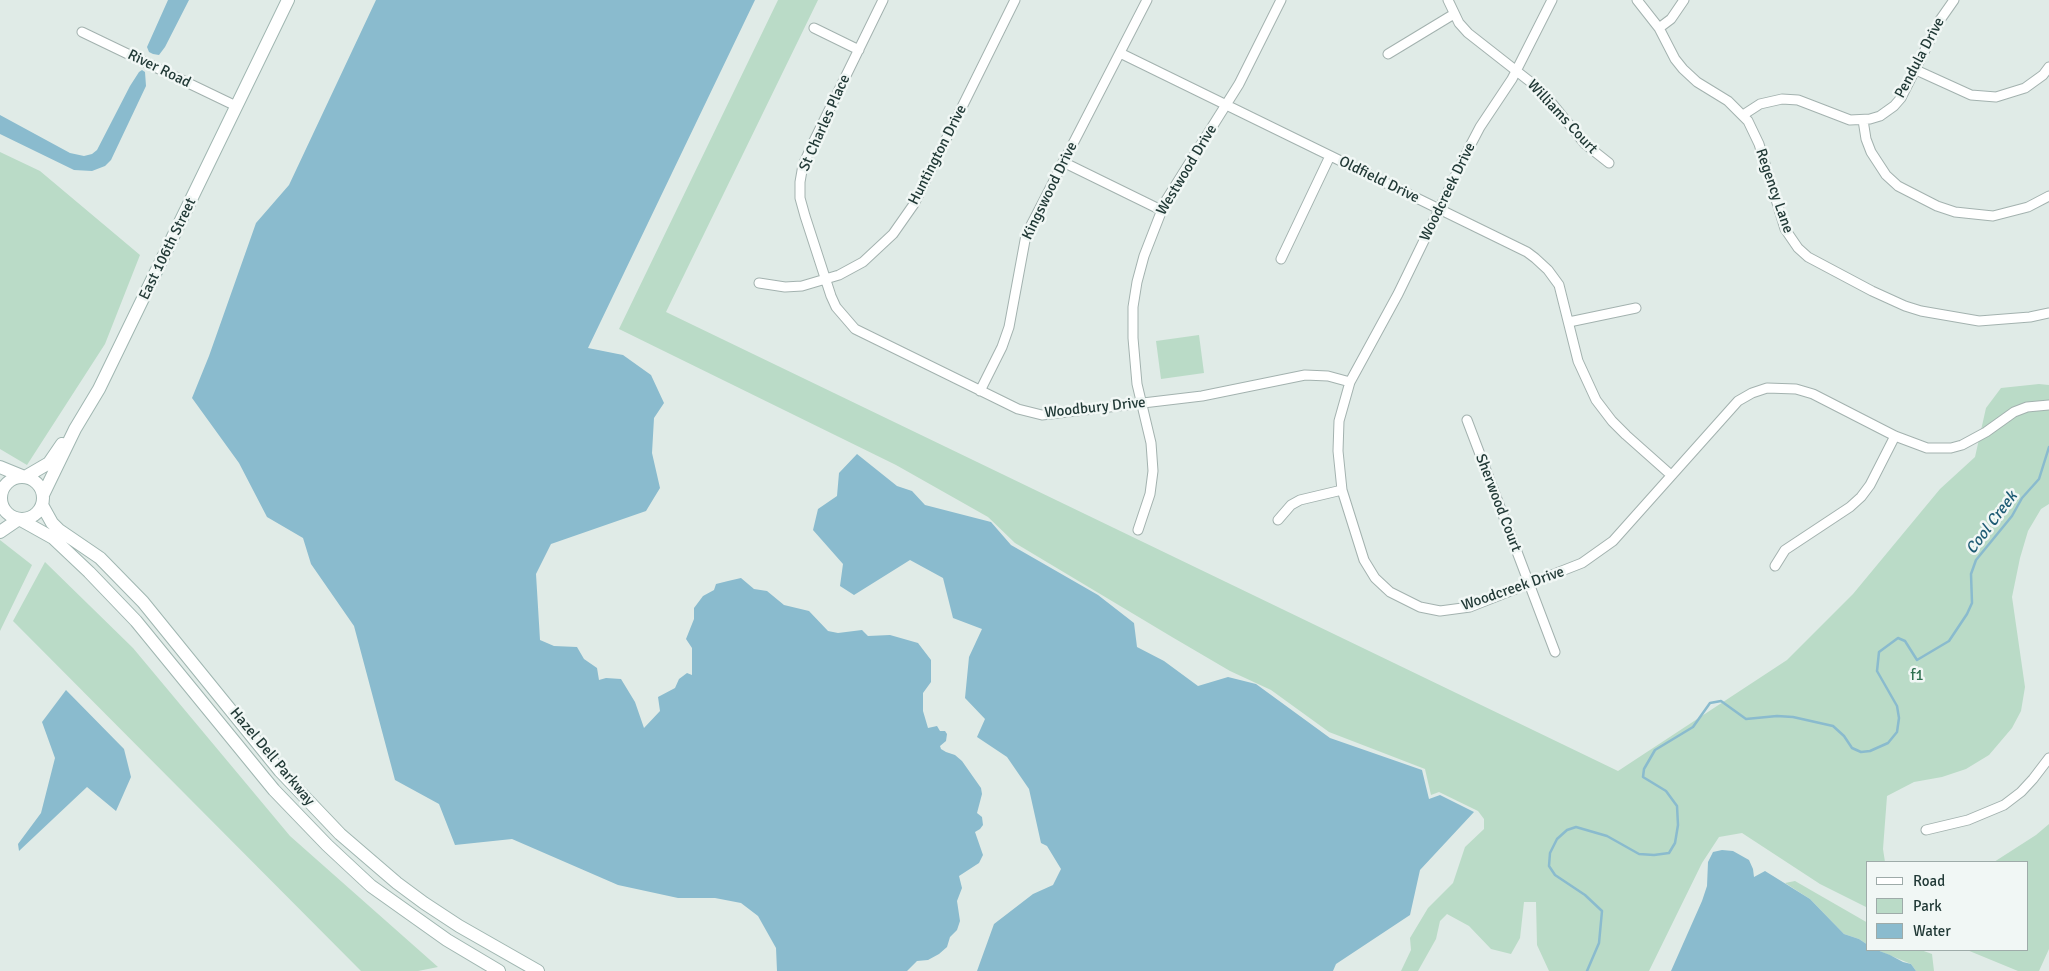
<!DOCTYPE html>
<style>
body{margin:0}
#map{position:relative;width:2049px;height:971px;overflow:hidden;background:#e0ebe7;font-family:Signika,sans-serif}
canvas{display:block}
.legend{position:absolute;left:1866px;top:861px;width:162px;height:90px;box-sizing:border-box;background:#f1f7f5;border:1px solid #9eaba9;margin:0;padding:6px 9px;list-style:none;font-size:15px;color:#223a37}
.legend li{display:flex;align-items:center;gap:10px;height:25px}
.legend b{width:25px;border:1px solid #9eaba9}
</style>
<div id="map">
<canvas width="2049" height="971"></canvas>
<ul class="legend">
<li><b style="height:6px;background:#fff"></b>Road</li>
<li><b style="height:14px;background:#badbc7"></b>Park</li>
<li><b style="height:14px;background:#8abbce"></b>Water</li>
</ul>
</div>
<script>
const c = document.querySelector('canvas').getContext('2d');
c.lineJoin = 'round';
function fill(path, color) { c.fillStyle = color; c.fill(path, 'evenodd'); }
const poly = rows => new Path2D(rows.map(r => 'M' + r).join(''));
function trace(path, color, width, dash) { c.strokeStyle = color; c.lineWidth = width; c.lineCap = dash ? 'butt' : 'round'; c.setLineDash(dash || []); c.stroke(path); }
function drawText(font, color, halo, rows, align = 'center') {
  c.font = font + ' Signika,sans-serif'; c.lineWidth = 5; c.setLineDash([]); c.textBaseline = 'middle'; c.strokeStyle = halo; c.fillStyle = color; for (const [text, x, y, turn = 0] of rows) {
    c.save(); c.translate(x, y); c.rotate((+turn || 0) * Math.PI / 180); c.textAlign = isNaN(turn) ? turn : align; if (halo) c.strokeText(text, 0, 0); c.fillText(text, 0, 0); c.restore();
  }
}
const green = poly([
 [778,0,818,0,666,312,1618,771,1787,660,1853,594,1940,489,1975,457,1986,408,2001,388,2039,384,2049,385,2049,504,2041,509,2028,531,2020,558,2012,597,2025,687,2021,711,2012,728,1989,755,1966,769,1942,777,1914,782,1887,796,1883,849,1885,862,1868,862,1868,908,1820,884,1742,833,1719,837,1702,863,1649,971,1549,971,1537,945,1536,902,1524,902,1520,938,1511,954,1491,949,1469,926,1447,914,1440,921,1436,939,1418,971,1401,971,1411,950,1410,938,1428,908,1453,883,1465,847,1484,829,1484,819,1478,811,1439,792,1431,795,1425,769,1329,732,1271,690,1230,671,1172,637,1015,543,988,517,896,465,619,329],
 [0,152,40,171,140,255,105,344,27,465,0,449],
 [1199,335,1204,373,1161,379,1156,341],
 [0,540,32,565,0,631],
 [45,562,133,648,290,836,438,967,418,971,361,971,13,621],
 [2049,824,2049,949,2039,971,2018,971,1967,950,2028,950,2028,862,1994,862,2036,835],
 [1795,881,1868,923,1868,945,1859,939,1844,934,1810,899,1785,883],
 [1877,950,1921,950,1932,954,1934,971,1916,971,1911,964]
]);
const water = poly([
 [168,0,189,0,165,47,159,55,153,54,149,52,147,47],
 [376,0,755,0,588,348,623,355,651,375,664,403,654,418,652,453,660,488,646,511,551,544,536,574,540,640,554,646,577,647,584,659,597,668,599,680,606,678,621,679,635,702,644,728,660,711,658,697,675,688,679,679,687,673,692,675,692,648,686,639,694,619,694,608,703,596,714,590,716,584,728,581,741,578,754,589,767,591,784,605,809,611,828,631,838,633,862,630,868,636,890,635,918,643,931,660,931,682,923,693,923,711,928,728,937,726,940,731,945,731,947,734,946,741,940,746,941,749,946,752,955,755,962,761,981,788,982,794,977,813,982,817,983,825,980,829,975,832,983,855,979,863,959,876,962,888,957,901,960,921,957,930,950,937,947,947,939,954,928,960,917,961,907,971,777,971,776,948,758,916,741,903,715,898,678,898,618,885,512,839,455,845,439,804,395,780,354,626,311,564,303,538,267,517,239,463,192,398,209,356,256,223,289,185],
 [142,70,145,72,146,86,111,160,105,166,92,171,74,170,0,134,0,115,70,153,84,156,92,154,97,150,130,86,139,72],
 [857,454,897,486,912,491,925,505,991,522,1011,545,1098,595,1134,623,1137,647,1164,661,1198,686,1228,677,1256,684,1330,738,1422,770,1429,799,1440,795,1474,812,1420,870,1410,915,1336,964,1333,971,977,971,994,924,1033,894,1053,885,1061,869,1047,846,1041,843,1029,789,1007,757,977,737,985,719,965,698,969,657,982,629,953,618,943,578,910,560,854,595,840,586,843,564,813,530,818,509,837,496,839,473],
 [66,690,124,749,131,777,116,811,87,787,19,851,18,844,41,813,55,758,42,722],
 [1722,850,1733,851,1749,860,1753,869,1754,877,1765,871,1810,899,1844,934,1859,939,1868,945,1868,950,1877,950,1890,955,1903,962,1911,964,1916,971,1671,971,1702,901,1707,886,1708,862,1713,852]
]);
const stream = poly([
 [1587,971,1599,943,1602,911,1585,895,1555,875,1549,866,1550,853,1557,839,1567,830,1576,827,1607,836,1639,854,1654,855,1669,853,1675,843,1678,825,1677,806,1666,791,1643,777,1644,769,1655,750,1693,727,1710,703,1721,701,1746,719,1777,716,1793,717,1833,726,1844,736,1852,748,1861,752,1870,751,1888,743,1897,732,1899,718,1897,706,1877,671,1879,652,1898,638,1905,641,1917,660,1949,641,1967,614,1972,603,1971,574,1976,560,2012,516,2022,498,2039,479,2049,447]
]);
const street = poly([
 [883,0,813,143,803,165,800,182,800,198,805,216,831,296,836,307,855,329,1018,409,1042,415,1202,396,1305,375,1328,376,1350,382],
 [1448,0,1459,23,1468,33,1542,91,1585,144,1609,163],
 [1552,0,1512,79,1480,127,1469,148,1398,294,1350,382,1339,421,1338,451,1342,490,1364,560,1375,578,1390,592,1420,607,1440,611,1470,607,1582,563,1613,541,1738,401,1752,393,1767,388,1796,389,1813,394,1895,436,1927,448,1951,448,1962,445,1986,432,2014,412,2027,407,2049,405],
 [1637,0,1659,28,1675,59,1683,69,1697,82,1728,101,1748,121,1759,144,1785,229,1798,248,1808,257,1872,291,1905,306,1921,311,1979,321,2030,317,2049,313],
 [814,28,859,50],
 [1659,28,1671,19,1684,0],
 [82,32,236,106],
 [1120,53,1527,252,1535,258,1548,270,1559,285,1578,361,1596,400,1612,421,1626,435,1671,475],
 [1388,54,1454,14],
 [1916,70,1971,95,1996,97,2025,88,2043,75,2049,67],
 [1743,115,1760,104,1782,99,1798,100,1850,120,1870,119,1880,116,1894,106,1901,98,1940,20,1954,0],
 [1863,120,1866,139,1871,152,1886,175,1898,186,1937,206,1955,212,1993,216,2028,207,2049,196],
 [1063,162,1161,210],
 [1281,259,1330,156],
 [759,283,785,287,802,286,839,275,863,262,893,234,914,204,1015,0],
 [1569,322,1636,308],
 [980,391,1002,347,1009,327,1026,235,1147,0],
 [1467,420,1555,652],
 [1278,520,1291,505,1300,500,1342,490],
 [1138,530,1150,494,1153,471,1151,443,1137,384,1133,338,1133,307,1137,282,1144,256,1165,202,1239,84,1281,0],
 [1775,566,1785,550,1850,507,1861,497,1870,485,1895,436],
 [1926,830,1968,820,2004,805,2021,792,2033,779,2049,758]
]);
const secondary = poly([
 [0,467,22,476],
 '1 498a21 21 0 1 1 42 0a21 21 0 1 1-42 0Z',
 [25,477,49,463,62,444],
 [43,495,75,429,99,389,288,0],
 [42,505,52,523,59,530,100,558,143,602,280,771,340,834,397,883,424,903,459,926,538,971],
 [0,532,19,519,53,538,89,572,136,621,274,790,327,845,371,886,447,940,499,971]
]);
const streetNames = [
 ["Pendula Drive",1920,58,-62],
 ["River Road",159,69,26],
 ["Williams Court",1562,117,47],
 ["St Charles Place",825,123,-66],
 ["Huntington Drive",938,155,-63],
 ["Westwood Drive",1187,170,-59],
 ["Oldfield Drive",1379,180,26],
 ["Kingswood Drive",1050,191,-64],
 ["Regency Lane",1774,191,71],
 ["Woodcreek Drive",1448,192,-64],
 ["East 106th Street",168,249,-64],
 ["Woodbury Drive",1095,408,-6],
 ["Sherwood Court",1498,503,69],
 ["Woodcreek Drive",1513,589,-19],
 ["Hazel Dell Parkway",272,757,50]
];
const parkNames = [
 ["f1",1917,676]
];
const waterNames = [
 ["Cool Creek",1992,523,-53]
];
fill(green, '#badbc7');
fill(water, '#8abbce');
trace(stream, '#8abbce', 2.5);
trace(street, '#a3b2af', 11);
trace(secondary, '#a0b6b1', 14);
trace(street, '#fff', 9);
trace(secondary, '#fff', 12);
drawText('15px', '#223a37', '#f1f7f5', streetNames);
drawText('15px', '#2d6f4f', '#f1f7f5', parkNames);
drawText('italic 16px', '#1e5b74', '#f1f7f5', waterNames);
</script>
